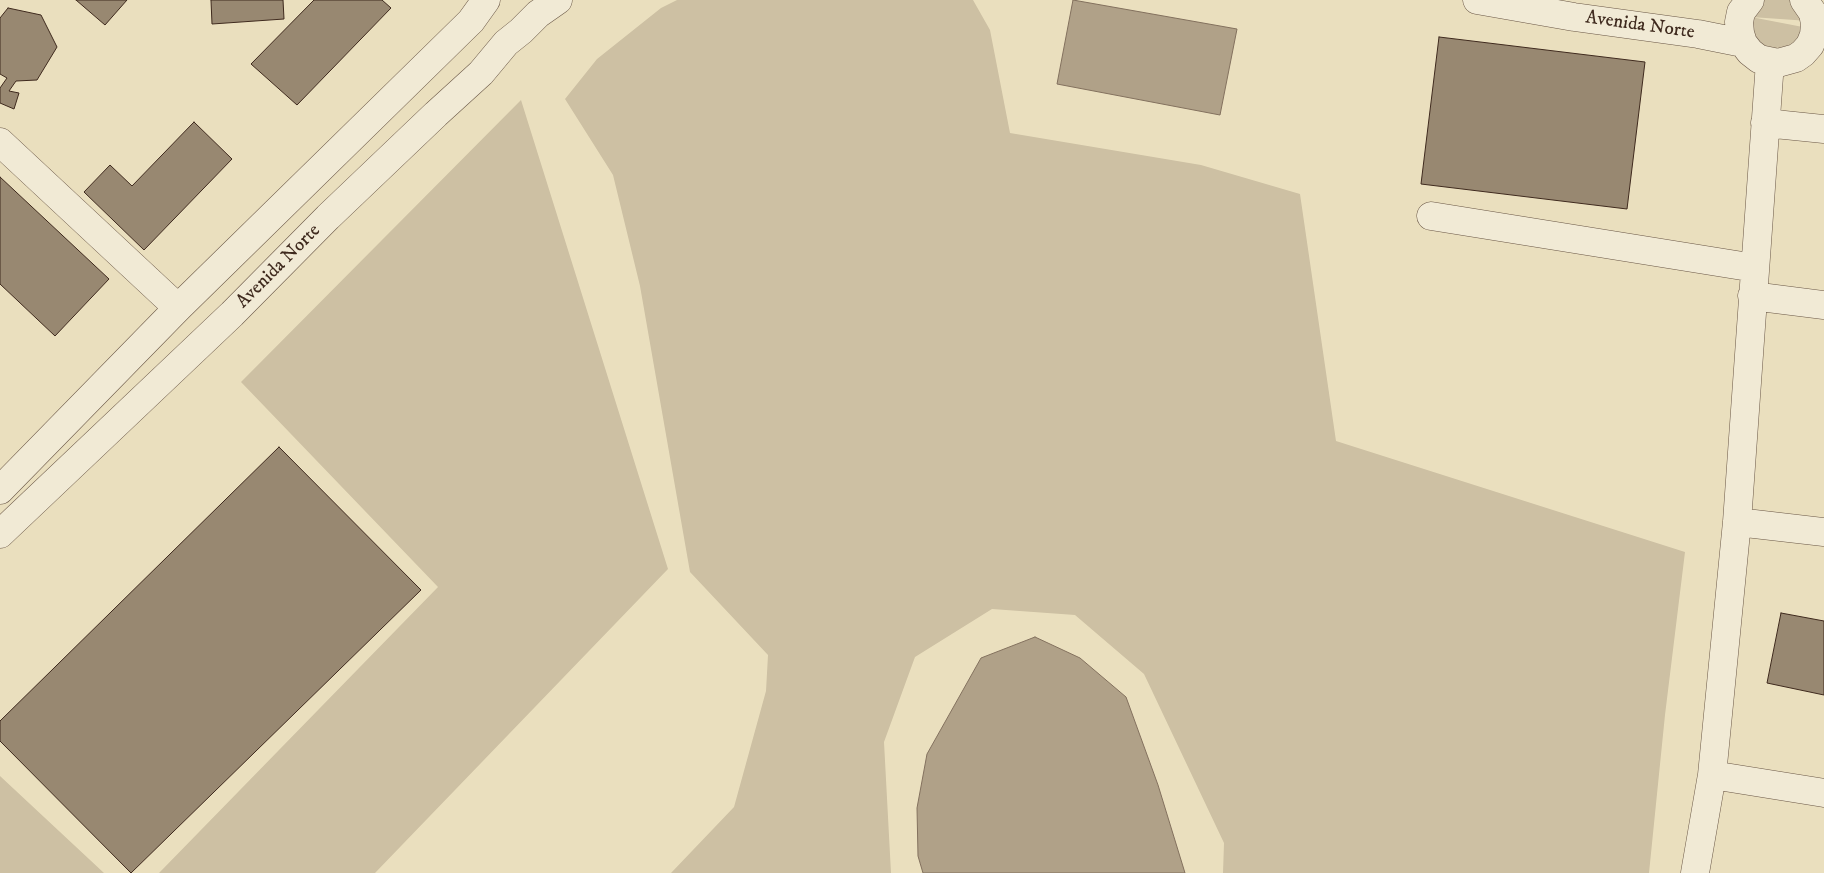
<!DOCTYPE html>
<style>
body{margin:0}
canvas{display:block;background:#eadfbe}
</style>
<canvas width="1824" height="873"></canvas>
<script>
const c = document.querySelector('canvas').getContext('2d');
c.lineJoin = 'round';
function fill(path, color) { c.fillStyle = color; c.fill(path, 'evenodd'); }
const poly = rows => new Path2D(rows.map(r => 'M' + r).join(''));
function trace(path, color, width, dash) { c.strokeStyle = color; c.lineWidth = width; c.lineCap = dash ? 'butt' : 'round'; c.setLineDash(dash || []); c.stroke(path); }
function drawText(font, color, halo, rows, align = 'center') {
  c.font = font + ' "IM FELL DW Pica",serif'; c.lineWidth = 4; c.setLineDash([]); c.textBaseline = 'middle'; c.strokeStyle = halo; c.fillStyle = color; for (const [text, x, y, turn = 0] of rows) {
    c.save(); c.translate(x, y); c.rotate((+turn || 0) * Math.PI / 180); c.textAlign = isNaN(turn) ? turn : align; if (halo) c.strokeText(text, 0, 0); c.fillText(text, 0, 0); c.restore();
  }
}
const green = poly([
 [677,0,973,0,990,30,1010,133,1201,165,1300,194,1336,441,1685,552,1665,715,1649,873,1223,873,1224,843,1144,674,1075,615,992,609,915,657,884,742,891,873,671,873,734,807,766,691,768,655,690,572,640,286,613,175,565,99,597,59,661,8],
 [1757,0,1792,0,1809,21,1751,17,1808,28,1783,58,1753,50,1745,16],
 [521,100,668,569,375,873,159,873,438,587,241,382],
 [0,776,104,873,0,873]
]);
const water = poly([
 [1073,0,1237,29,1220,115,1057,84,1073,0],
 [1035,637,1080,658,1126,697,1158,785,1185,873,923,873,918,856,917,808,927,754,981,658,1035,637]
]);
const building = poly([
 [76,0,127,0,105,25,76,0],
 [211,0,283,0,284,19,212,24,211,0],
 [314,0,382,0,391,8,297,105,251,64,314,0],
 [8,8,41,15,57,47,37,80,16,81,9,91,19,93,14,109,0,103,0,88,7,78,0,74,0,18,8,8],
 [1439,37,1645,62,1627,209,1421,184,1439,37],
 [194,122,232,159,144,250,84,192,110,165,132,186,194,122],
 [0,177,109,279,55,336,0,284,0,177],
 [279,447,421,590,131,873,0,741,0,721,279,447],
 [1781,613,1824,621,1824,695,1767,683,1781,613]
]);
const minor = poly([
 [1477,0,1574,17,1698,34,1743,43],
 [1750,0,1741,12,1739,22,1740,33,1743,43,1750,52,1759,59,1778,63,1796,58,1803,53,1810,45,1814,35,1815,24,1813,13,1804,0],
 [1765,123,1824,129],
 [0,142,178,308],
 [1431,216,1755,268],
 [1752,296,1824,305],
 [0,490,178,308,471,21,486,0],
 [1737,522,1824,532],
 [0,534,232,314,328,217,436,114,481,73,506,43,521,31,538,14,558,0],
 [1712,775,1824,793],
 [1695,873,1712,775,1737,522,1770,62]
]);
const streetNames = [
 ["Avenida Norte",1640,26,8],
 ["Avenida Norte",279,267,-45]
];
fill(green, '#cdc0a3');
fill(water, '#b0a188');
trace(water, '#83715e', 1);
fill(building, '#988871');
trace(building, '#3f2a1e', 1);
trace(minor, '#6a5746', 29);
trace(minor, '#f1ead5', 28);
drawText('19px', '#3f2a1e', '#f1ead5', streetNames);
</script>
